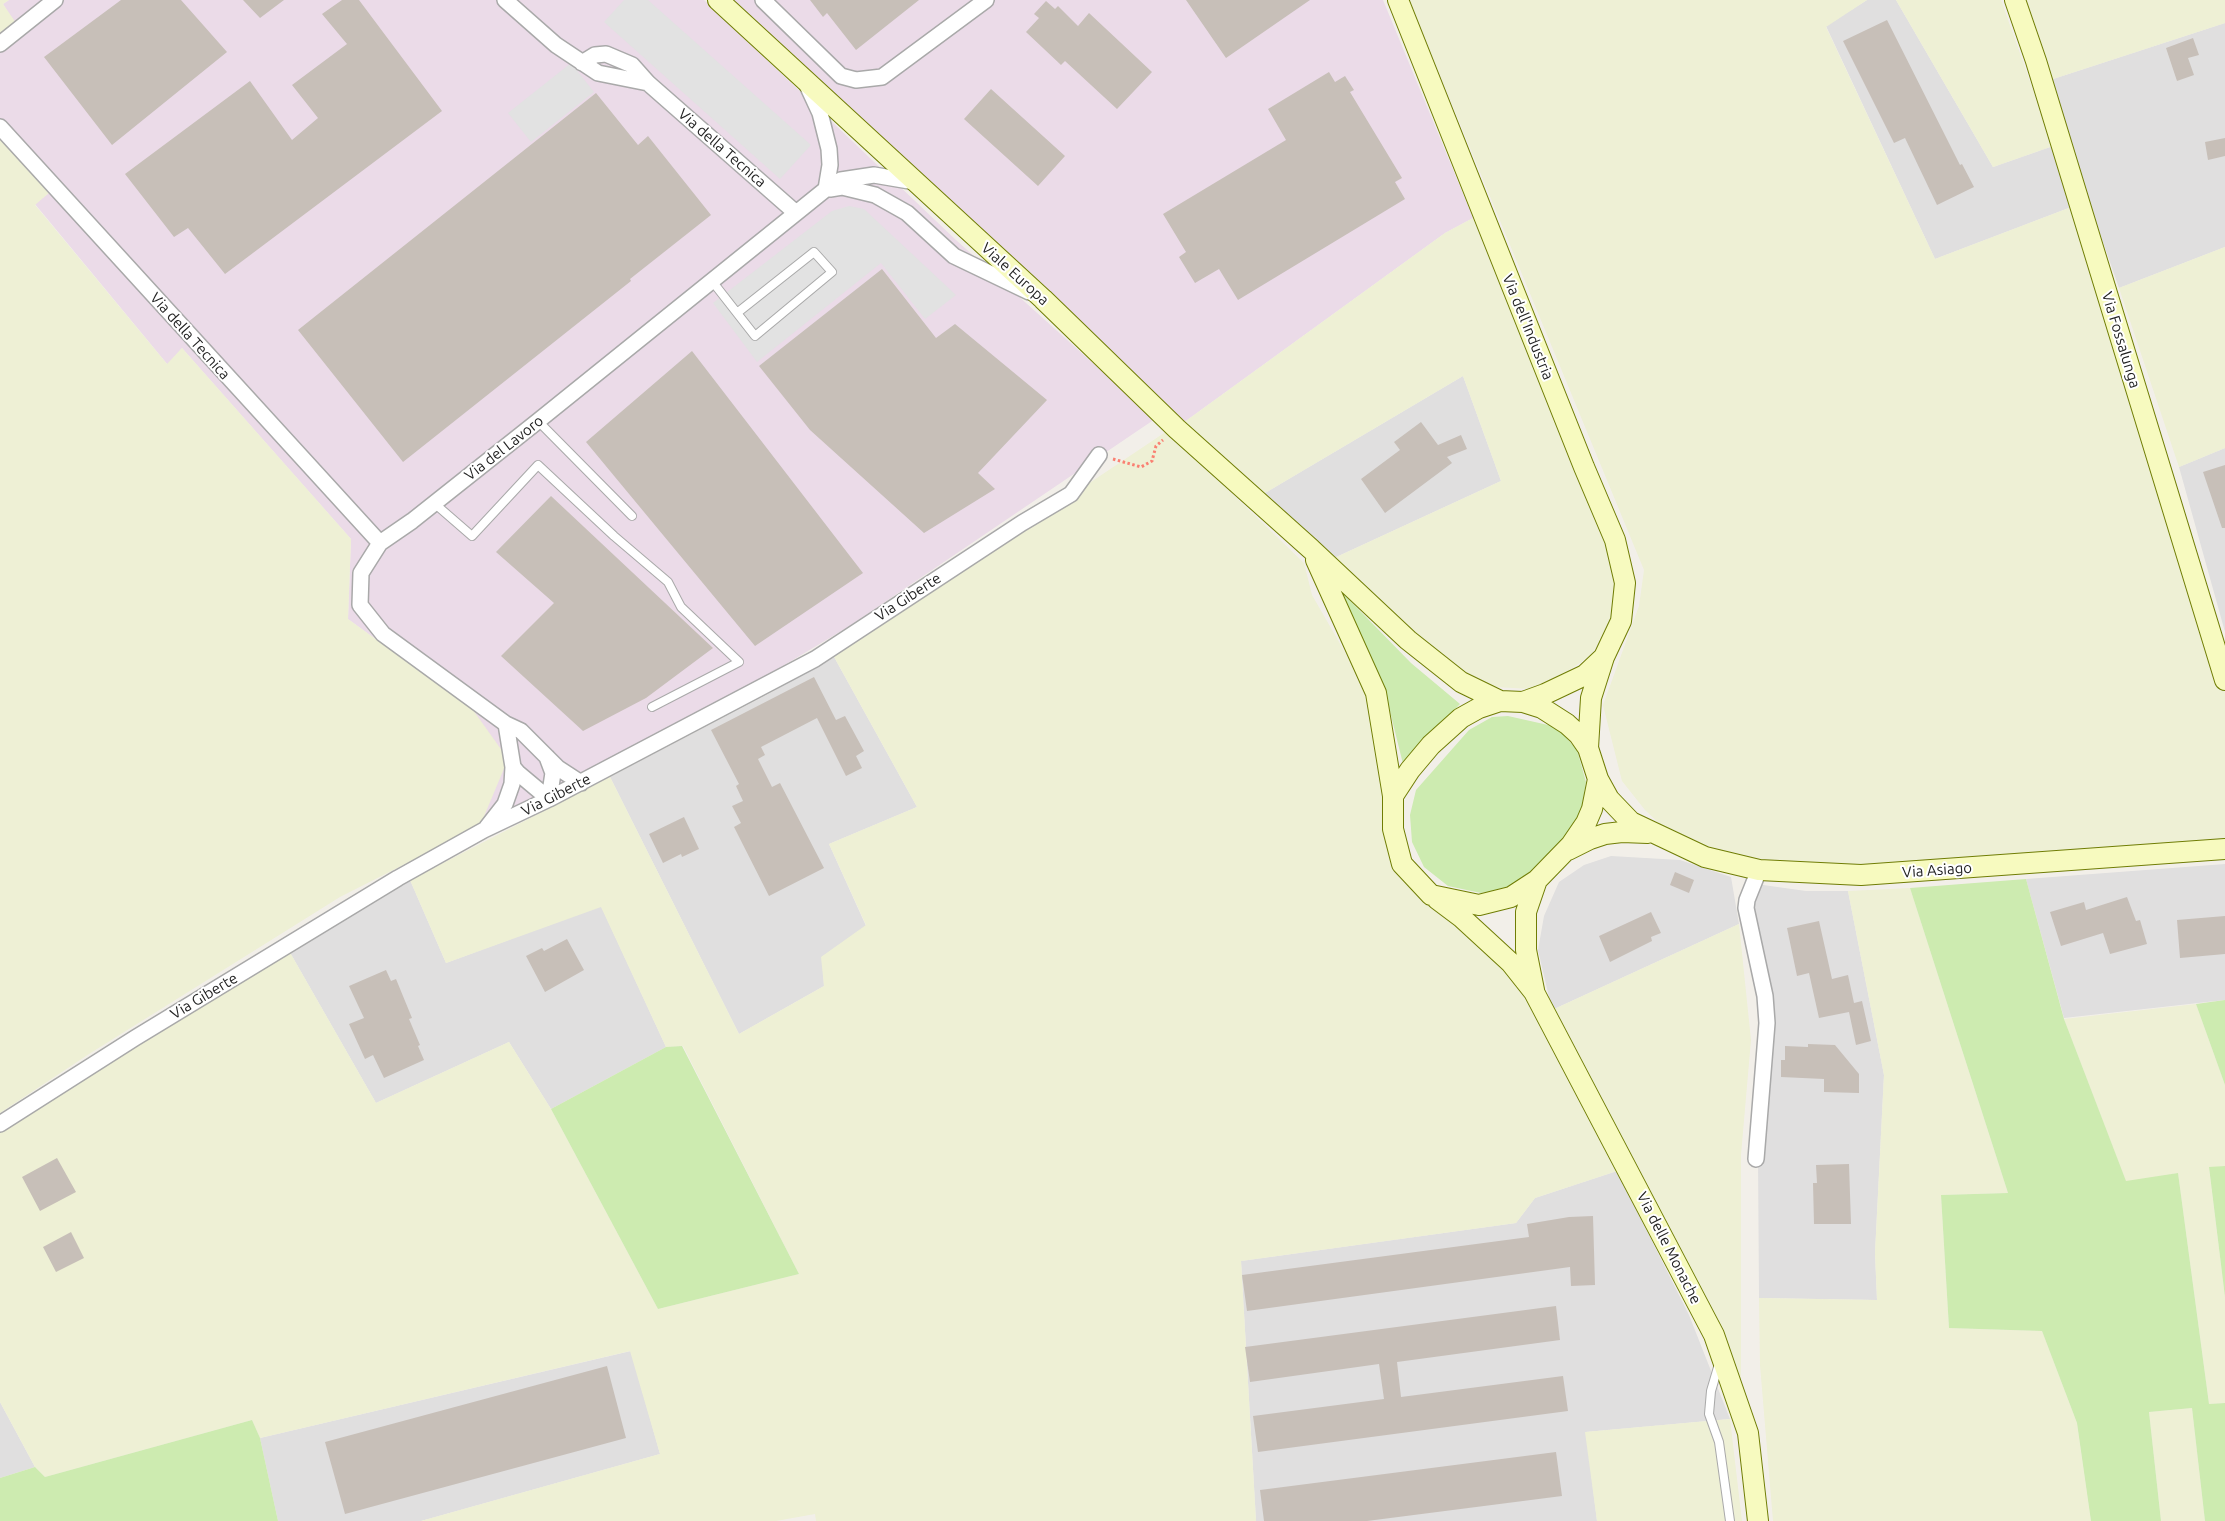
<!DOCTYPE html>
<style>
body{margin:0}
canvas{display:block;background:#f2efe9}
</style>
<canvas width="2225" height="1521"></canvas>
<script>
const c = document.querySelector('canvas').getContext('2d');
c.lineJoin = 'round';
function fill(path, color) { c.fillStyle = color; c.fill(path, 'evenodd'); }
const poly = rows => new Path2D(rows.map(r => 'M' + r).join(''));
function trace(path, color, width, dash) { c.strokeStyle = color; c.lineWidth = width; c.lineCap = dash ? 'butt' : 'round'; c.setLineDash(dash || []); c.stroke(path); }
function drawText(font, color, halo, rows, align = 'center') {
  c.font = font + ' Ubuntu,sans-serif'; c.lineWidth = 4; c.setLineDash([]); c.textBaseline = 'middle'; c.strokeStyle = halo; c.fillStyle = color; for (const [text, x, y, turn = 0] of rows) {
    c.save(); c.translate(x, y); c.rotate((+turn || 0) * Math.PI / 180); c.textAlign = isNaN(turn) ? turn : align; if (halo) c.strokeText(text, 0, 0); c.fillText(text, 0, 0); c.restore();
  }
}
const residential = poly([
 [1867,0,1896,0,1993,167,2053,146,2074,206,1935,259,1826,26],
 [2225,23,2225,247,2119,288,2047,81],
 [1463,376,1501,481,1332,559,1260,496],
 [2225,448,2225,632,2179,467],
 [833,655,917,807,829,844,866,926,822,957,824,986,739,1034,610,777,774,691],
 [1611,856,1680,860,1731,877,1739,924,1552,1010,1538,950,1544,916,1559,882,1584,865],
 [2225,864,2225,1000,2064,1018,2026,879],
 [410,880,446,963,601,906,666,1047,551,1109,509,1042,376,1103,288,949,322,928],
 [1749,883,1806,891,1848,891,1884,1075,1875,1253,1877,1300,1759,1298,1758,1155,1767,1039],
 [1617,1171,1689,1315,1730,1419,1586,1432,1597,1521,1256,1521,1241,1261,1516,1223,1535,1198],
 [631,1351,660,1454,421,1521,278,1521,260,1438],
 [0,1402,35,1467,0,1478]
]);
const industrial = poly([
 [9,0,704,0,956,240,1155,419,848,627,766,676,480,826,473,710,348,619,351,539,182,348,168,365,35,204,50,192,0,132,0,34,15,23,3,4],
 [729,0,1383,0,1473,218,1445,233,1183,423]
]);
const farmland = poly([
 [0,0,9,0,3,4,16,23,0,34],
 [1409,0,1867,0,1826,27,1935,259,2074,206,2181,534,2225,693,2225,848,1784,873,1679,842,1645,810,1622,781,1603,705,1639,606,1644,570],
 [1896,0,2001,0,2053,146,1993,167],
 [2019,0,2225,0,2225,23,2047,81],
 [0,132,50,192,35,205,167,364,182,348,351,539,348,619,473,710,508,759,480,826,340,897,89,1054,0,1113],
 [1473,218,1615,558,1614,621,1590,656,1556,679,1530,689,1496,687,1440,665,1332,559,1501,481,1463,376,1260,496,1183,423,1445,233],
 [2225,247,2225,448,2179,467,2119,288],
 [1167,431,1304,563,1312,595,1369,694,1400,863,1508,962,1617,1171,1535,1198,1516,1223,1241,1261,1256,1521,816,1521,815,1514,776,1521,421,1521,660,1454,630,1351,260,1438,252,1420,45,1477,35,1467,0,1402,0,1133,288,949,376,1103,509,1042,551,1109,658,1309,799,1274,683,1046,666,1047,601,907,446,963,410,880,610,777,739,1034,824,986,821,957,866,925,829,844,917,807,833,655],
 [1910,888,2008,1193,1941,1195,1949,1328,2042,1331,2077,1423,2091,1521,1773,1521,1760,1365,1759,1298,1877,1300,1875,1253,1884,1075,1848,891],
 [1739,924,1751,1040,1741,1155,1741,1402,1552,1010],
 [2196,1004,2225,1085,2225,1166,2209,1168,2225,1297,2225,1403,2209,1404,2178,1173,2126,1182,2064,1019],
 [2192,1408,2205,1521,2161,1521,2149,1412],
 [1730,1419,1742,1521,1597,1521,1585,1432]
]);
const grass = poly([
 [1324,574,1411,663,1460,704,1403,764,1384,687],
 [1508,716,1557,727,1577,750,1586,782,1581,812,1561,845,1510,889,1481,893,1448,886,1424,867,1412,842,1410,815,1416,790,1469,730,1492,717],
 [2026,879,2064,1019,2126,1181,2178,1173,2209,1404,2225,1403,2225,1521,2205,1521,2192,1408,2149,1412,2161,1521,2091,1521,2077,1423,2042,1331,1949,1328,1941,1195,2008,1193,1910,888],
 [2225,1000,2225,1085,2196,1004],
 [682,1046,799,1274,658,1309,551,1109,666,1047],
 [2225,1166,2225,1297,2209,1167],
 [252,1420,260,1438,278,1521,0,1521,0,1478,35,1467,45,1477]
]);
const parking = poly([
 [624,0,648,0,811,145,780,179,604,22],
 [571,63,594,92,531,142,508,113],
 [849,206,864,209,956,295,925,319,881,263,757,362,713,303,832,211]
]);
const building = poly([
 [121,0,181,0,227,52,112,145,44,57],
 [243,0,284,0,260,18],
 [342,0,359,0,442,111,225,274,188,228,174,237,125,174,250,81,292,140,318,118,292,85,347,44,322,14],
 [810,0,919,0,856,50,827,13,823,17],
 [1186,0,1310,0,1226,58],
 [1046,1,1055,9,1058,6,1078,26,1089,13,1152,72,1117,109,1065,61,1061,65,1026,32,1039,18,1034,14],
 [1887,20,1960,165,1962,164,1974,187,1937,205,1905,138,1894,143,1843,41],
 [2193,38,2199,55,2188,58,2194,75,2177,81,2166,48],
 [1329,72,1335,82,1345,76,1354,90,1350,92,1402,178,1395,182,1405,199,1238,300,1219,269,1195,283,1179,257,1186,252,1163,214,1286,140,1268,109],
 [991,89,1065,156,1038,186,964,119],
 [596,93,638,145,648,136,711,215,630,279,631,281,403,462,298,330],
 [2225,138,2225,156,2208,160,2205,142],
 [882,269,936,338,955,324,1047,400,978,473,995,489,924,533,810,430,759,366],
 [692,351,863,573,755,646,586,442],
 [1421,422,1438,445,1461,435,1467,449,1447,457,1452,463,1385,513,1361,479,1400,450,1394,442],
 [2225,465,2225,528,2222,528,2203,472],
 [551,496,713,648,646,698,583,731,501,656,554,603,496,552],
 [814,677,836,720,845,716,864,751,856,756,862,768,846,776,817,718,761,747,765,755,758,759,772,787,780,783,824,868,769,896,734,827,741,823,732,806,743,801,736,786,739,784,711,730],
 [684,817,699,849,682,857,681,854,663,863,649,834],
 [1675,872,1694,880,1689,893,1670,885],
 [2127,897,2136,921,2140,920,2147,944,2110,954,2103,933,2061,946,2050,912,2084,902,2086,910],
 [1651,912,1661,933,1651,937,1652,941,1610,962,1599,936],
 [2225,916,2225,954,2180,958,2177,920],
 [1819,921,1832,979,1848,975,1854,1003,1862,1001,1871,1041,1856,1045,1849,1012,1819,1018,1809,973,1797,976,1787,928],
 [567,939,584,970,545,992,526,956,542,948,544,951],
 [386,970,391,981,396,979,412,1018,409,1019,420,1045,418,1046,424,1060,384,1078,373,1055,365,1059,349,1024,364,1018,349,986],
 [1808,1044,1835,1045,1859,1074,1859,1093,1824,1092,1824,1079,1781,1077,1781,1060,1785,1060,1785,1046,1808,1047],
 [57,1158,76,1192,40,1211,22,1177],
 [1849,1164,1851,1224,1814,1224,1813,1183,1817,1183,1816,1165],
 [1593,1216,1595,1285,1571,1286,1570,1267,1247,1311,1242,1275,1529,1237,1527,1224,1569,1217],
 [71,1232,84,1258,56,1272,43,1247],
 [1556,1306,1560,1340,1397,1362,1401,1397,1563,1376,1568,1411,1258,1452,1253,1416,1384,1399,1379,1364,1250,1382,1245,1347],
 [607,1366,626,1438,345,1514,325,1442],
 [1556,1452,1562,1496,1367,1521,1264,1521,1260,1490]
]);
const path = poly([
 [1113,459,1141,467,1152,461,1156,446,1163,440]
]);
const lane = poly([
 [712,281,755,336,832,272,814,252,737,313],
 [538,421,632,516],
 [434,503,472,536,538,465,614,536,668,582,681,607,739,662,652,707],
 [1719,1364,1711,1391,1709,1414,1719,1442,1730,1521]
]);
const street = poly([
 [505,0,556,45,598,73,648,83],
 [763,0,841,76,856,80,882,77,986,0],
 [0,44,55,0],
 [582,63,595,55,606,54,632,65,648,83,796,213],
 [807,85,820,113,829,149,830,165,826,189],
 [0,127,380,543],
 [830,189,842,187,875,195,907,213,954,256,1029,292],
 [547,757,553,773,549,799],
 [513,767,518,773,549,799],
 [581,783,558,768,521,731,506,724,383,634,360,605,361,573,380,543,412,521,538,421,826,189,841,180,874,175,915,182],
 [487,827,505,804,512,784,513,767,506,724],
 [0,1124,135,1038,398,878,484,830,549,799,815,659,1022,523,1071,494,1099,455],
 [1756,1159,1767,1023,1765,996,1746,908,1747,900,1759,870]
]);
const secondary = poly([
 [718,0,1043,299,1177,429,1311,549,1408,640,1461,682,1500,701,1523,702,1542,708,1567,724,1579,735,1588,748,1598,779,1592,809,1586,823,1571,845,1537,880,1511,897,1479,905,1431,895,1402,864,1393,829,1393,796,1410,770,1431,745,1461,718,1479,708,1500,701],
 [1398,0,1584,467,1615,540,1625,583,1621,621,1604,657,1591,698,1588,748],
 [2015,0,2036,61,2225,680],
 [1316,560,1376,693,1393,796],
 [1523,702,1545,694,1585,675,1603,658],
 [1598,779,1609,799,1631,822,1705,857,1759,870,1861,875,2225,849],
 [1568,850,1590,839,1605,834,1622,832,1648,833],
 [1437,899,1461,917,1511,963,1534,992,1714,1335,1748,1433,1758,1521],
 [1534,990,1526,950,1526,912,1537,880]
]);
const streetNames = [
 ["Via della Tecnica",722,148,41],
 ["Viale Europa",1015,274,42],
 ["Via dell'Industria",1528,327,68],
 ["Via della Tecnica",190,336,48],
 ["Via Fossalunga",2121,340,73],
 ["Via del Lavoro",504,448,-38],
 ["Via Giberte",908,597,-33],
 ["Via Giberte",556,795,-27],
 ["Via Asiago",1937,870,-4],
 ["Via Giberte",204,996,-31],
 ["Via delle Monache",1669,1248,63]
];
fill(residential, '#e0dfdf');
fill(industrial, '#ebdbe8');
fill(farmland, '#eef0d5');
fill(grass, '#cdebb0');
fill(parking, '#e2e2e2');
fill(building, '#c7bfb8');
trace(lane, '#a9a9a9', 10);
trace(street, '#a9a9a9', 18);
trace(secondary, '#707d05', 22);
trace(path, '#fa8072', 3, [2.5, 2.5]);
trace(lane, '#fff', 8);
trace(street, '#fff', 15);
trace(secondary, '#f7fabf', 20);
drawText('15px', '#222', '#fff', streetNames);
</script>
